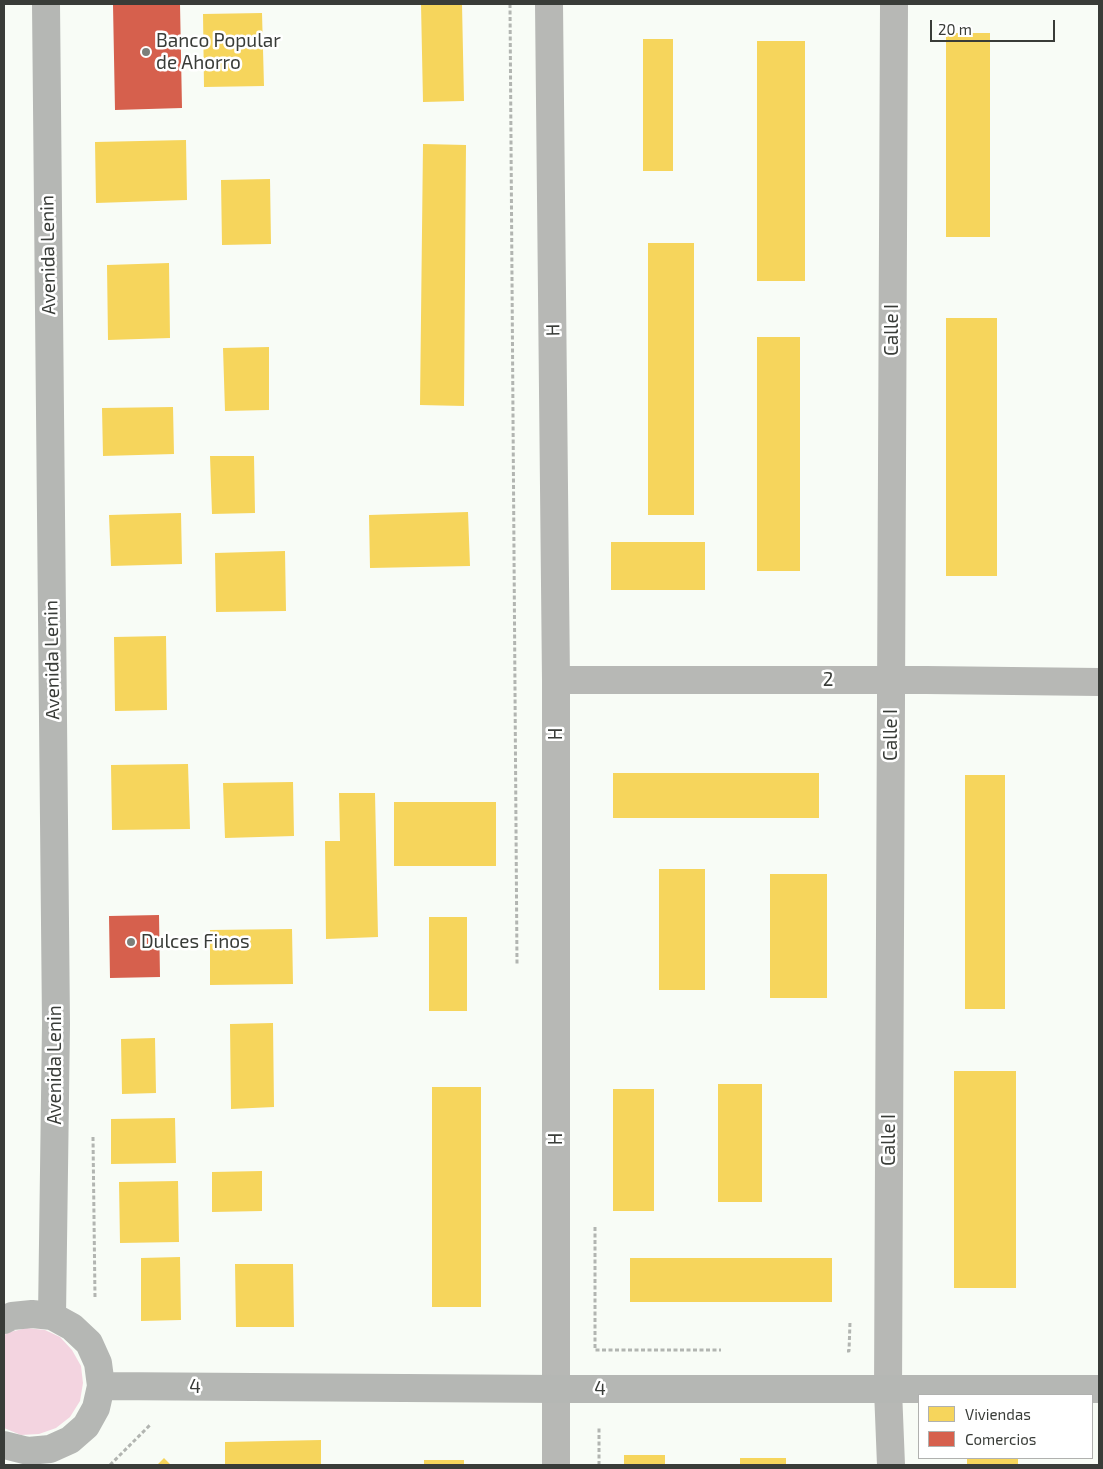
<!DOCTYPE html>
<style>
body{margin:0}
#map{position:relative;width:1103px;height:1469px;overflow:hidden;background:#f8fcf6;font-family:"Exo 2",sans-serif}
canvas{display:block}
.frame{position:absolute;inset:0;border:5px solid #393c38;pointer-events:none}
.legend{position:absolute;left:918px;top:1394px;width:175px;height:65px;box-sizing:border-box;background:#fff;border:1px solid #b0b1af;margin:0;padding:6px 9px;list-style:none;font-size:15px;color:#393c38}
.legend li{display:flex;align-items:center;gap:10px;height:25px}
.legend b{width:25px;border:1px solid #b0b1af}
.scale{position:absolute;left:930px;top:20px;width:125px;height:22px;box-sizing:border-box;border:2px solid #393c38;border-top:0;padding-left:6px;font-size:15px;line-height:18px;white-space:nowrap;color:#393c38;-webkit-text-stroke:4px #fff;paint-order:stroke}
</style>
<div id="map">
<canvas width="1103" height="1469"></canvas>
<div class="frame"></div>
<ul class="legend">
<li><b style="height:14px;background:#f6d55c"></b>Viviendas</li>
<li><b style="height:14px;background:#d6604d"></b>Comercios</li>
</ul>
<div class="scale">20 m</div>
</div>
<script>
const c = document.querySelector('canvas').getContext('2d');
c.lineJoin = 'round';
function fill(path, color) { c.fillStyle = color; c.fill(path, 'evenodd'); }
const poly = rows => new Path2D(rows.map(r => 'M' + r).join(''));
function trace(path, color, width, dash) { c.strokeStyle = color; c.lineWidth = width; c.lineCap = dash ? 'butt' : 'round'; c.setLineDash(dash || []); c.stroke(path); }
function drawText(font, color, halo, rows, align = 'center') {
  c.font = font + ' "Exo 2",sans-serif'; c.lineWidth = 5; c.setLineDash([]); c.textBaseline = 'middle'; c.strokeStyle = halo; c.fillStyle = color; for (const [text, x, y, turn = 0] of rows) {
    c.save(); c.translate(x, y); c.rotate((+turn || 0) * Math.PI / 180); c.textAlign = isNaN(turn) ? turn : align; if (halo) c.strokeText(text, 0, 0); c.fillText(text, 0, 0); c.restore();
  }
}
const green = poly([
 [27,1328,45,1330,60,1337,72,1350,81,1366,83,1383,80,1401,70,1417,56,1428,39,1434,21,1435,4,1428,4,1335,10,1332]
]);
const homes = poly([
 [421,4,462,4,464,101,423,102],
 [262,13,264,86,204,87,203,14],
 [946,33,990,33,990,237,946,237],
 [643,39,673,39,673,171,643,171],
 [757,41,805,41,805,281,757,281],
 [186,140,187,200,96,203,95,142],
 [423,144,466,145,464,406,420,405],
 [270,179,271,244,222,245,221,180],
 [648,243,694,243,694,515,648,515],
 [169,263,170,338,108,340,107,265],
 [946,318,997,318,997,576,946,576],
 [757,337,800,337,800,571,757,571],
 [269,347,269,410,225,411,223,348],
 [173,407,174,454,103,456,102,408],
 [210,456,254,456,255,513,212,514],
 [468,512,470,566,370,568,369,515],
 [181,513,182,564,111,566,109,515],
 [611,542,705,542,705,590,611,590],
 [285,551,286,611,216,612,215,553],
 [166,636,167,710,115,711,114,637],
 [188,764,190,829,112,830,111,765],
 [613,773,819,773,819,818,613,818],
 [965,775,1005,775,1005,1009,965,1009],
 [293,782,294,836,225,838,223,783],
 [339,793,375,793,378,937,326,939,325,841,340,841],
 [394,802,496,802,496,866,394,866],
 [659,869,705,869,705,990,659,990],
 [770,874,827,874,827,998,770,998],
 [429,917,467,917,467,1011,429,1011],
 [292,929,293,984,210,985,210,930],
 [273,1023,274,1107,231,1109,230,1024],
 [155,1038,156,1093,122,1094,121,1039],
 [954,1071,1016,1071,1016,1288,954,1288],
 [718,1084,762,1084,762,1202,718,1202],
 [432,1087,481,1087,481,1307,432,1307],
 [613,1089,654,1089,654,1211,613,1211],
 [175,1118,176,1163,111,1164,111,1119],
 [262,1171,262,1211,212,1212,212,1172],
 [178,1181,179,1242,120,1243,119,1182],
 [180,1257,181,1320,141,1321,141,1258],
 [630,1258,832,1258,832,1302,630,1302],
 [235,1264,293,1264,294,1327,236,1327],
 [321,1440,321,1465,225,1465,225,1442],
 [624,1455,665,1455,665,1465,624,1465],
 [164,1458,171,1465,157,1465],
 [740,1458,786,1458,786,1465,740,1465],
 [967,1458,1018,1458,1018,1465,967,1465],
 [424,1460,464,1460,464,1465,424,1465]
]);
const shops = poly([
 [180,4,182,108,115,110,113,5],
 [159,915,160,977,110,978,109,916]
]);
const path = poly([
 [510,4,517,964],
 [93,1137,95,1298],
 [595,1227,595,1350,721,1350],
 [847,1351,849,1351,850,1322],
 [110,1465,151,1424],
 [599,1465,599,1426]
]);
const street = poly([
 [549,4,556,680,556,1465],
 [556,680,926,680,1099,682],
 [891,1465,888,1390,894,4]
]);
const secondary = poly([
 [46,4,56,1024,52,1316],
 [4,1320,12,1316,32,1314,52,1316,72,1327,89,1343,98,1363,101,1386,96,1408,86,1426,70,1440,50,1449,28,1451,4,1445],
 [101,1386,556,1389,1099,1389]
]);
const markers = [
 [146,52,5,"#7c7f7a"],
 [131,942,5,"#7c7f7a"]
];
const poiNames = [
 ["Banco Popular",156,41],
 ["de Ahorro",156,63],
 ["Dulces Finos",141,942]
];
const streetNames = [
 ["Avenida Lenin",48,255,-91],
 ["H",553,330,-91],
 ["Calle I",892,330,-90],
 ["Avenida Lenin",52,660,-91],
 ["2",828,680],
 ["H",556,734,-90],
 ["Calle I",891,735,-90],
 ["Avenida Lenin",55,1065,-90],
 ["H",556,1139,-90],
 ["Calle I",889,1140,-90],
 ["4",195,1387],
 ["4",600,1389]
];
fill(green, '#f3d4e0');
fill(homes, '#f6d55c');
fill(shops, '#d6604d');
trace(path, '#b2b5b1', 3, [4, 2.5]);
trace(street, '#b7b8b5', 28);
trace(secondary, '#b5b7b4', 28);
for (const [x, y, r, color] of markers) { const dot = new Path2D(); dot.arc(x, y, r, 0, 2 * Math.PI); c.fillStyle = color; c.fill(dot); trace(dot, '#fff', 2); }
drawText('19px', '#393c38', '#fff', poiNames, 'left');
drawText('19px', '#393c38', '#fff', streetNames);
</script>
